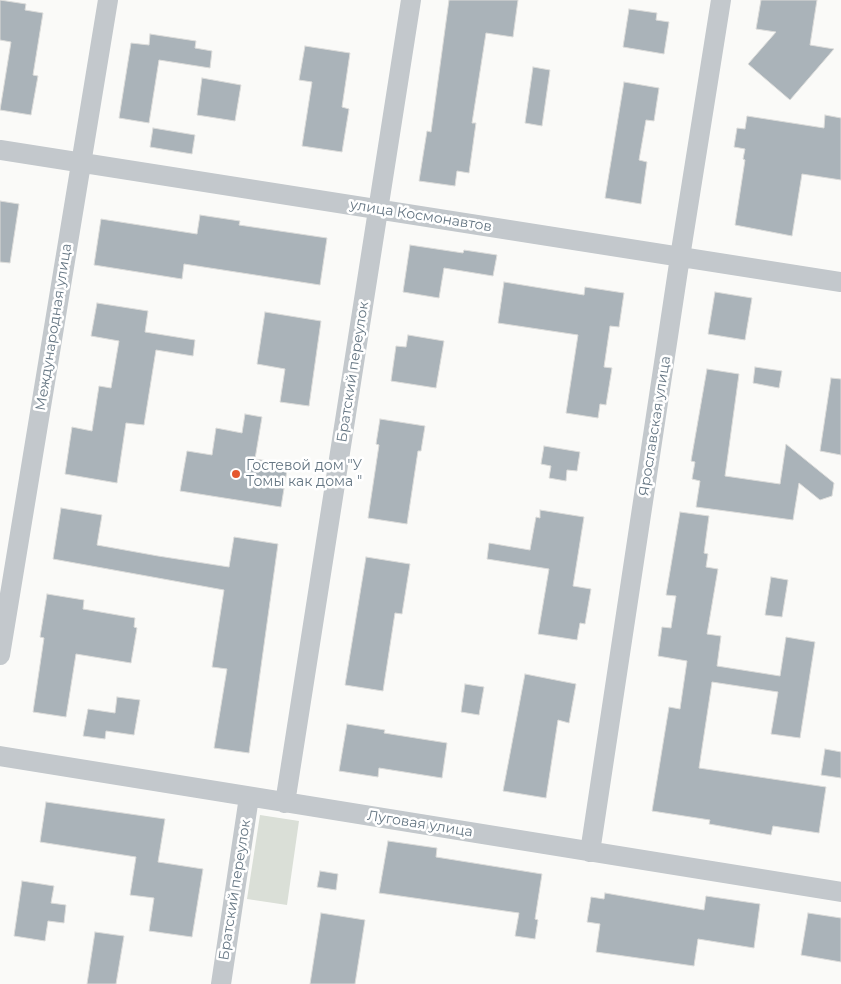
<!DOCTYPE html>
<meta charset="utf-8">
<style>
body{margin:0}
canvas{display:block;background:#fafaf8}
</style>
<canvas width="841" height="984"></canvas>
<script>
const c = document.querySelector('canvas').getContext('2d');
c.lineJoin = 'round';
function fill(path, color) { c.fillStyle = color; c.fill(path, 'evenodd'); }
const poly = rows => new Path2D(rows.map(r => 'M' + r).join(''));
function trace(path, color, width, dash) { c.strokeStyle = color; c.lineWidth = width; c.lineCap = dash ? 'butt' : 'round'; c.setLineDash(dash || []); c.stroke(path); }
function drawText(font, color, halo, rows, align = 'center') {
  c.font = font + ' Montserrat,sans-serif'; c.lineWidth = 5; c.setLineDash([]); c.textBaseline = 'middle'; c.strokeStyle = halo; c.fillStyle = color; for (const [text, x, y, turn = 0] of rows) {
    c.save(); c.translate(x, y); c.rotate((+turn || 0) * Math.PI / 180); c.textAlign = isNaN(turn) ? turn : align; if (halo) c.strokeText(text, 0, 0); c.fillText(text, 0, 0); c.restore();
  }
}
const green = poly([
 [260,815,299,821,287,905,247,899]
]);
const building = poly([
 [0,0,26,4,25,10,43,13,33,75,38,76,31,115,0,110,11,42,0,40,0,0],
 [449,0,518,0,513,37,486,33,472,123,476,123,469,173,457,171,455,186,419,181,427,131,431,132,449,0],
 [761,0,817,0,810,45,834,49,790,100,748,64,776,32,756,29,761,0],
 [629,9,657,13,656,20,669,22,664,54,623,47,629,9],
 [150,34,196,41,195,48,212,51,210,68,159,60,149,123,119,118,131,43,149,45,150,34],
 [305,46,350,53,342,107,349,109,342,152,302,146,312,82,299,80,305,46],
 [533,67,550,70,542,126,525,123,533,67],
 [202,78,241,85,235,121,197,115,202,78],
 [624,82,659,88,654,121,646,120,639,160,647,162,641,204,605,198,624,82],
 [825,115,841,118,841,180,802,174,792,236,735,225,745,160,743,159,745,149,734,147,737,128,745,129,747,116,824,128,825,115],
 [153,128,195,135,192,154,150,147,153,128],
 [0,201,19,204,10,263,0,262,0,201],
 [200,215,240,221,239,225,327,238,320,285,184,264,182,279,94,265,101,219,197,234,200,215],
 [410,245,463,253,464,250,497,255,493,276,444,268,439,298,403,292,410,245],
 [504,282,584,295,585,287,624,293,619,327,610,326,604,367,612,368,606,405,600,404,598,418,566,413,578,335,498,323,504,282],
 [715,292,752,298,745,340,708,334,715,292],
 [97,303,148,311,145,332,195,340,193,356,156,350,144,425,126,423,117,483,65,474,72,427,92,431,99,386,111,388,119,341,91,336,97,303],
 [265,312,321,321,309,406,280,402,285,369,257,364,265,312],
 [408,335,444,341,436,388,391,381,396,346,406,347,408,335],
 [755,367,782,371,779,388,753,383,755,367],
 [707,369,739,374,725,476,780,484,786,444,834,483,832,496,820,500,799,483,793,520,696,507,700,481,692,479,695,462,691,461,707,369],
 [831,378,841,379,841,455,820,451,831,378],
 [245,414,262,417,255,459,288,464,281,507,180,491,187,451,212,455,216,428,242,433,245,414],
 [380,419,425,426,421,451,418,451,407,524,368,518,379,445,376,444,380,419],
 [544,446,580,452,577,471,567,470,566,481,549,478,551,466,541,464,544,446],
 [61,508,102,515,97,545,158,556,229,567,234,537,278,544,249,753,214,748,227,669,212,667,224,590,53,559,61,508],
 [540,510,584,517,573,586,591,589,585,624,580,623,577,640,538,634,549,569,487,559,489,543,530,550,536,517,540,518,540,510],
 [680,512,709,516,704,553,708,554,706,567,718,569,707,634,721,636,717,666,780,676,786,637,815,642,800,738,771,734,778,692,712,682,699,768,826,787,819,833,773,826,771,835,709,824,710,820,652,811,669,707,680,709,687,661,658,656,662,627,671,628,676,596,666,595,680,512],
 [366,557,410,564,402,614,395,613,383,691,345,685,366,557],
 [771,577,788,580,782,617,765,615,771,577],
 [47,594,84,600,83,609,135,618,134,627,137,628,131,663,76,654,66,717,33,712,44,638,40,637,47,594],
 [525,674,576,684,569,723,558,720,546,798,503,791,525,674],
 [465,684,484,687,479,715,461,712,465,684],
 [117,697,140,700,134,735,106,731,105,739,83,736,88,709,115,713,117,697],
 [347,724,385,730,384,733,447,743,442,778,379,768,378,777,339,771,347,724],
 [825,749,841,752,841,778,821,775,825,749],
 [46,802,165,819,158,862,203,869,192,937,149,931,154,898,130,895,136,857,40,842,46,802],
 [388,841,437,848,436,857,542,874,535,919,538,920,535,939,515,936,519,913,379,893,388,841],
 [320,871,338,874,336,890,317,887,320,871],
 [22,881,54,886,51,903,66,905,64,923,48,921,45,941,14,936,22,881],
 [605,893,704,910,706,896,760,904,754,948,698,939,694,966,596,952,600,924,587,922,591,897,604,899,605,893],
 [321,913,365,920,355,984,310,984,321,913],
 [808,913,841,918,841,962,801,955,808,913],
 [95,932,124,936,116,984,87,984,95,932]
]);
const minor = poly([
 [0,150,841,282],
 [0,655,108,0],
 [0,756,841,892],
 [285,803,411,0],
 [590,852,680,257,721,0],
 [221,984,249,797]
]);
const markers = [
 [236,474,5,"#e4572e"]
];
const streetNames = [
 ["улица Космонавтов",421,216,9],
 ["Международная улица",54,327,-81],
 ["Братский переулок",353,372,-81],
 ["Ярославская улица",655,426,-81],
 ["Луговая улица",420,824,9],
 ["Братский переулок",235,890,-81]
];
const poiNames = [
 ["Гостевой дом \"У",246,466],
 ["Томы как дома \"",246,482]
];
fill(green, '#dadfd7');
fill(building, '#aab3b9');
trace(building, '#dcdcda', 1);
trace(minor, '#c3c8cc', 20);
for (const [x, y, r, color] of markers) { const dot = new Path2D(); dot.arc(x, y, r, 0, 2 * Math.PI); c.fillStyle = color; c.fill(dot); trace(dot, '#fff', 2); }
drawText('14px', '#657683', '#fff', streetNames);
drawText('14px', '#657683', '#fff', poiNames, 'left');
</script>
